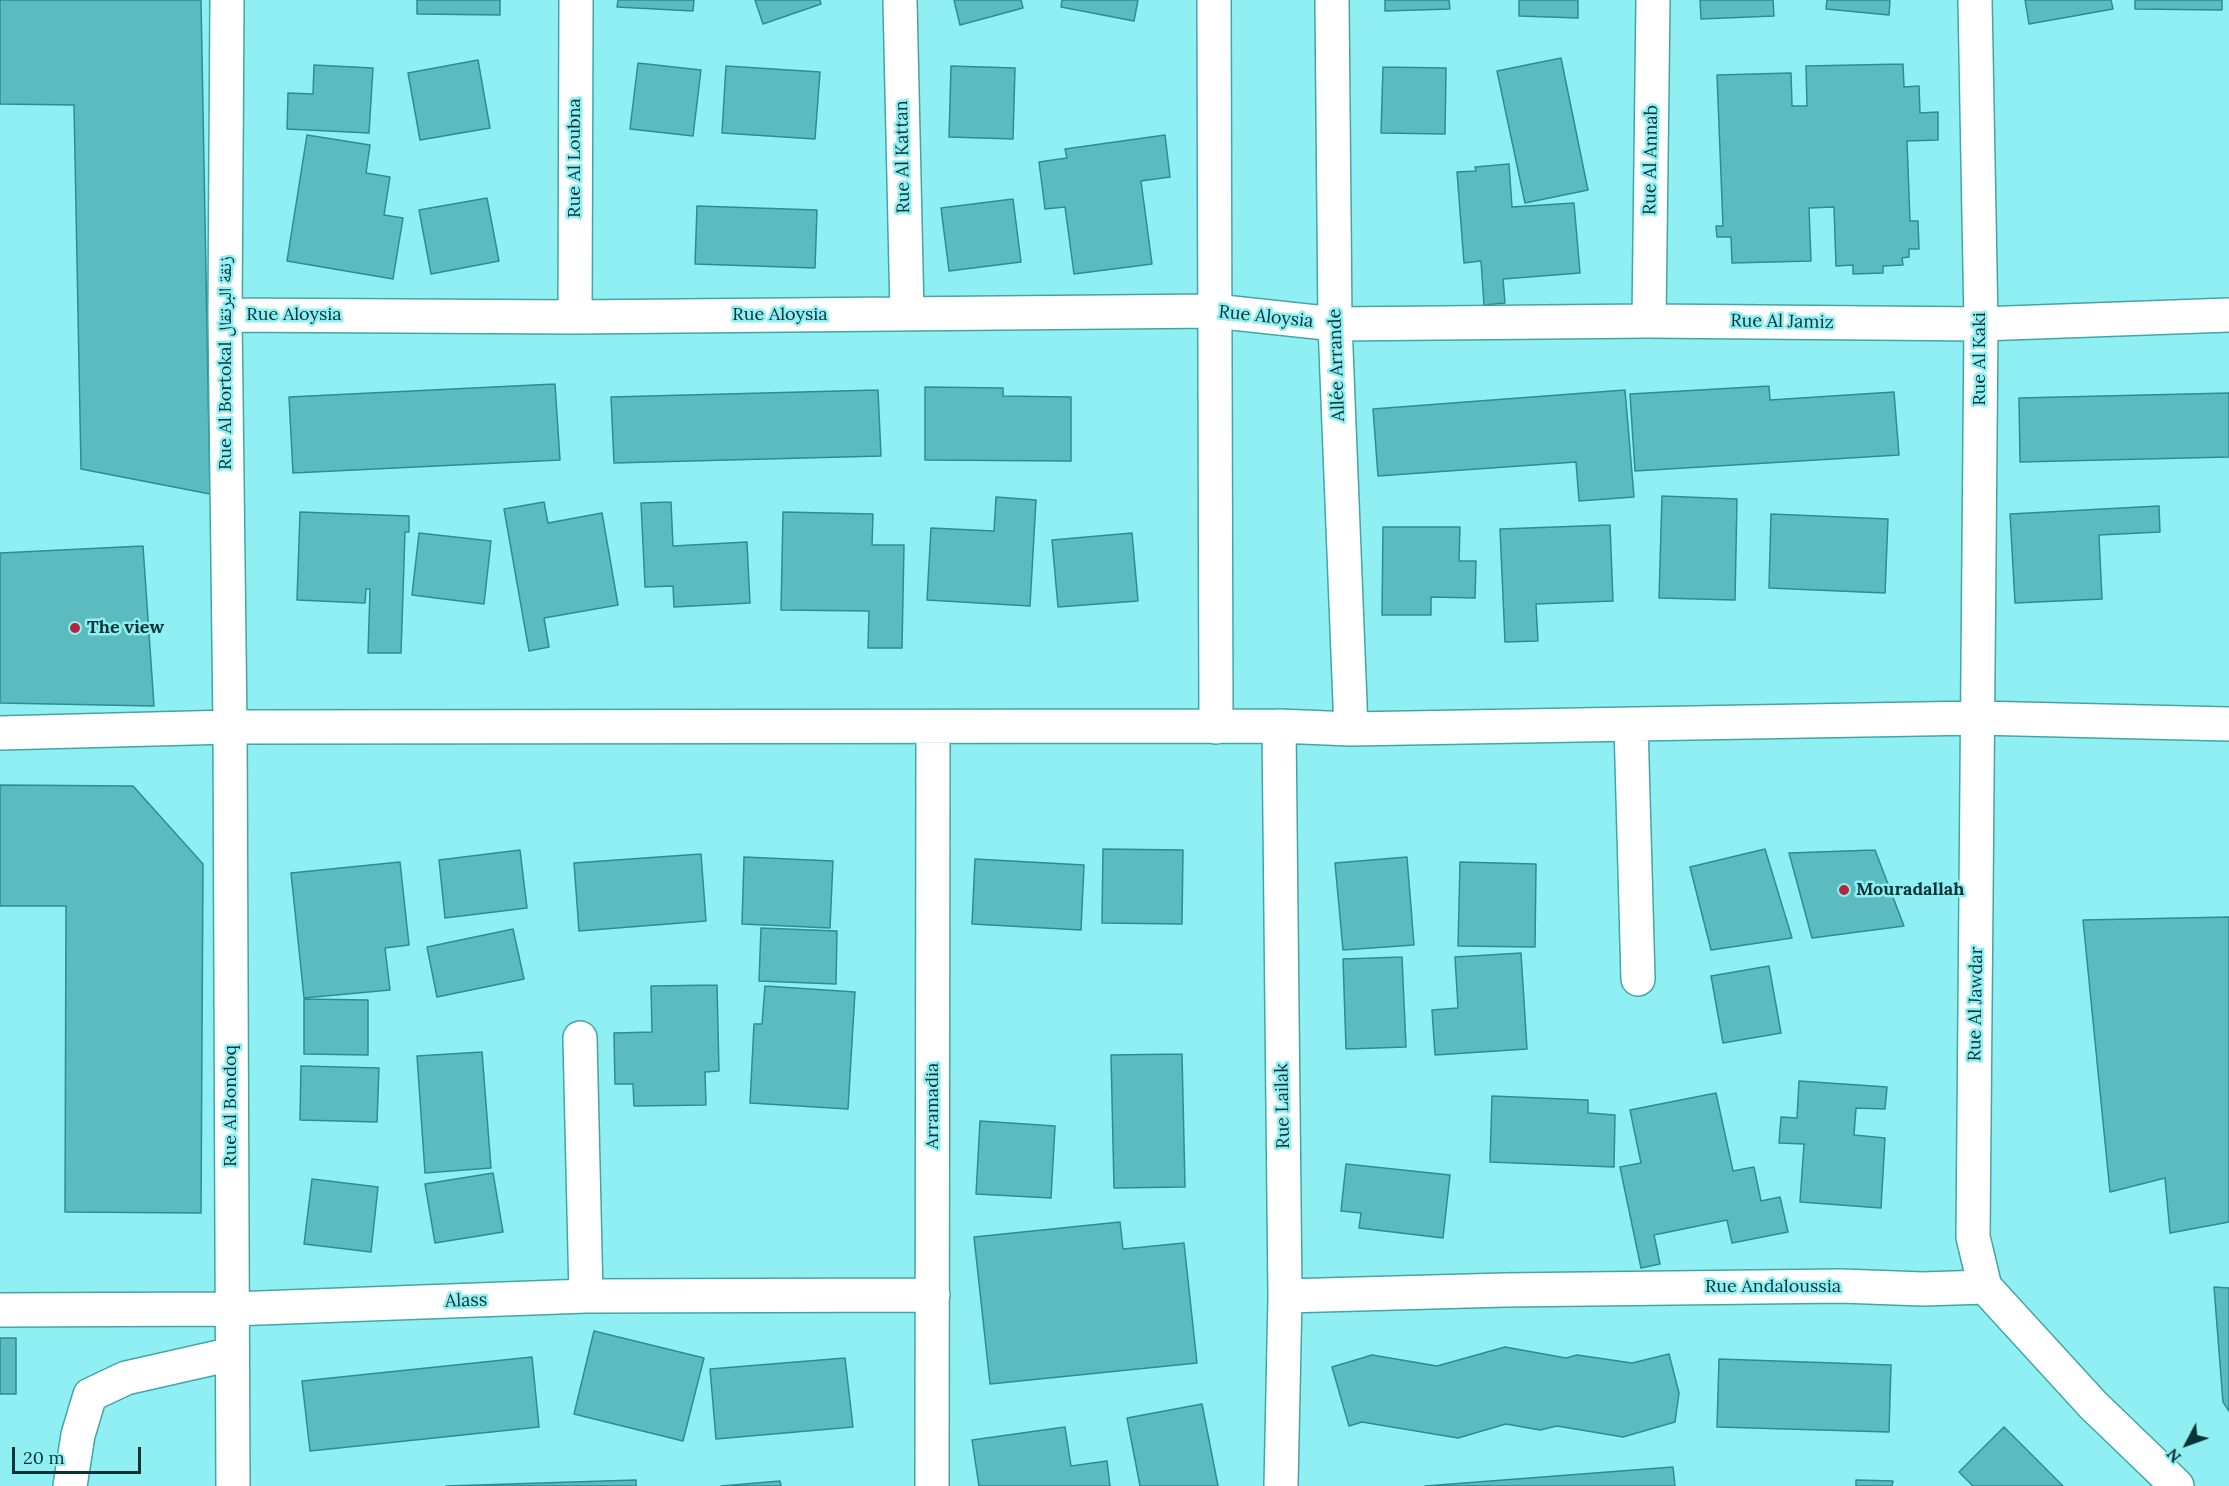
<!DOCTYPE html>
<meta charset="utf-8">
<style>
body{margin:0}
#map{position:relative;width:2229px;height:1486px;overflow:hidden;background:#90eff2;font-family:Lora,serif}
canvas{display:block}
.north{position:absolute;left:2157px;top:1414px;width:60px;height:60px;-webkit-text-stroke:4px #90eff2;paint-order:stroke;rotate:229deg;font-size:16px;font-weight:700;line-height:24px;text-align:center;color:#093435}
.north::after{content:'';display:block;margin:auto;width:21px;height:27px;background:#093435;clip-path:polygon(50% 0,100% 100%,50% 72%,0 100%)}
.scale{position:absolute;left:12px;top:1447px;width:129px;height:27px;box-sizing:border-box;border:3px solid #093435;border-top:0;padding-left:8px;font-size:18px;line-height:21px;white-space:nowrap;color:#093435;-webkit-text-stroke:4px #90eff2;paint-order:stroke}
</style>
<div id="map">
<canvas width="2229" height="1486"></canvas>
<div class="north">N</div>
<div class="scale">20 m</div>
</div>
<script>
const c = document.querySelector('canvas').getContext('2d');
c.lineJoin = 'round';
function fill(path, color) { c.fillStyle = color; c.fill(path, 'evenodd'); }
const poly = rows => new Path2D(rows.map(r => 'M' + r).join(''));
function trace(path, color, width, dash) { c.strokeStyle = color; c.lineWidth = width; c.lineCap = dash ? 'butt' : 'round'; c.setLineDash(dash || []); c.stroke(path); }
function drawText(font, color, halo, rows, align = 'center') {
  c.font = font + ' Lora,"Noto Naskh Arabic",serif'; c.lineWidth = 5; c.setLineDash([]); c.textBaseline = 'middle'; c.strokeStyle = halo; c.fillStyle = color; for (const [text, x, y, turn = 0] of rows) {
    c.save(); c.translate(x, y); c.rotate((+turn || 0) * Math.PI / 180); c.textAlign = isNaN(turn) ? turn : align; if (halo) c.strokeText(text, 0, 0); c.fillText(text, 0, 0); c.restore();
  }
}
const building = poly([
 [0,0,201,0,210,494,81,469,74,105,0,104,0,0],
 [417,0,500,0,500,15,417,14,417,0],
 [618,0,694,0,693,11,617,7,618,0],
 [755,0,820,0,821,4,763,24,755,0],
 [954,0,1021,0,1023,8,960,25,954,0],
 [1062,0,1138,0,1134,21,1061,7,1062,0],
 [1385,0,1449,0,1450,9,1385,11,1385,0],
 [1519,0,1578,0,1578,18,1519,16,1519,0],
 [1700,0,1773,0,1774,16,1701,19,1700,0],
 [1827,0,1890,0,1889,15,1826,9,1827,0],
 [2025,0,2111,0,2113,9,2029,24,2025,0],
 [2135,0,2222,0,2222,10,2135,9,2135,0],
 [1561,58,1588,190,1525,203,1497,71,1561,58],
 [478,60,490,128,420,140,408,73,478,60],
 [638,63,701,70,693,136,630,129,638,63],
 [1903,64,1904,87,1919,86,1920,113,1938,112,1938,140,1907,141,1910,221,1918,221,1919,249,1909,249,1909,257,1902,258,1903,265,1883,266,1883,273,1853,274,1853,265,1836,266,1834,207,1809,208,1811,261,1732,263,1731,237,1717,237,1716,226,1723,226,1717,75,1791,73,1792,106,1807,106,1806,66,1903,64],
 [314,65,373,68,369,133,287,129,288,93,313,94,314,65],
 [726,66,820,72,815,139,722,133,726,66],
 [951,66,1015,68,1013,139,949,137,951,66],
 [1383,67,1446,68,1445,134,1381,133,1383,67],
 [307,135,370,145,366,173,390,177,384,215,403,218,393,279,287,261,307,135],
 [1165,135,1170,177,1141,181,1152,264,1074,274,1065,207,1045,209,1039,162,1067,158,1065,149,1165,135],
 [1509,164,1512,207,1574,203,1580,273,1503,279,1505,303,1484,305,1481,261,1464,263,1457,172,1476,171,1475,167,1509,164],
 [487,198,499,261,431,274,419,210,487,198],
 [1013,199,1021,262,949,271,941,208,1013,199],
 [697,206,817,210,815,268,695,264,697,206],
 [555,384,560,460,293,473,289,397,555,384],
 [1769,386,1770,400,1894,392,1899,455,1635,471,1630,394,1769,386],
 [925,387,1003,388,1003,396,1071,397,1071,461,925,460,925,387],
 [878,390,881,456,614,463,611,397,878,390],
 [1625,390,1634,497,1579,501,1576,462,1378,476,1373,409,1625,390],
 [2229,393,2229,457,2020,462,2019,398,2229,393],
 [1662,496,1737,499,1735,600,1659,598,1662,496],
 [996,497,1036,500,1030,606,927,600,931,528,994,531,996,497],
 [544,502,548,523,602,513,618,605,544,618,549,647,529,651,504,509,544,502],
 [671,502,673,546,747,542,750,603,674,607,673,586,645,587,641,503,671,502],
 [2159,506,2160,532,2099,535,2102,599,2015,603,2010,514,2159,506],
 [300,512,409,516,409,532,405,532,401,653,368,653,370,589,366,589,365,603,297,600,300,512],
 [783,512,873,514,872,545,904,545,902,648,868,648,869,611,781,610,783,512],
 [1771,514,1888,519,1885,593,1769,588,1771,514],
 [1610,525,1613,601,1536,604,1538,641,1505,642,1500,529,1610,525],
 [1383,527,1460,527,1459,561,1476,561,1475,598,1431,597,1431,615,1382,615,1383,527],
 [419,533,491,541,484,604,412,595,419,533],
 [1132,533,1138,601,1058,607,1052,540,1132,533],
 [143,546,154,706,0,703,0,553,143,546],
 [0,785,133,786,203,864,201,1213,65,1212,66,906,0,906,0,785],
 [1103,849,1183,850,1182,924,1102,923,1103,849],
 [1765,849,1792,938,1711,950,1690,867,1765,849],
 [520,850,527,908,445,918,439,860,520,850],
 [1875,850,1904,926,1812,938,1789,853,1875,850],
 [701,854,706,921,579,931,574,863,701,854],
 [744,857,833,861,830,928,742,924,744,857],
 [1407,857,1414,945,1343,950,1335,863,1407,857],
 [975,859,1084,865,1081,930,972,924,975,859],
 [400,862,409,945,385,948,390,990,304,998,291,873,400,862],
 [1460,862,1536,864,1535,947,1458,946,1460,862],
 [2229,917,2229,1222,2170,1233,2165,1178,2110,1192,2083,920,2229,917],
 [761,928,837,931,836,984,759,981,761,928],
 [513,929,524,979,437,997,427,947,513,929],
 [1521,953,1527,1049,1435,1055,1432,1010,1458,1008,1455,957,1521,953],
 [1402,957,1406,1047,1346,1049,1343,959,1402,957],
 [1769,966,1781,1033,1723,1043,1711,976,1769,966],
 [717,985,719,1071,705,1072,706,1105,634,1106,633,1084,615,1084,614,1033,652,1032,651,986,717,985],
 [765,986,855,992,848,1109,750,1103,754,1024,762,1024,765,986],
 [304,999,368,1000,368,1055,304,1054,304,999],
 [482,1052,491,1168,425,1173,417,1056,482,1052],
 [1182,1054,1185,1187,1114,1188,1111,1055,1182,1054],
 [301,1066,379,1068,377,1122,300,1120,301,1066],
 [1799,1081,1887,1087,1885,1109,1856,1108,1854,1135,1885,1138,1881,1208,1800,1202,1804,1144,1779,1143,1781,1117,1797,1118,1799,1081],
 [1716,1093,1733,1171,1754,1167,1761,1201,1780,1197,1788,1232,1732,1243,1727,1220,1654,1235,1660,1264,1641,1268,1620,1167,1641,1163,1630,1110,1716,1093],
 [1492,1096,1588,1100,1588,1113,1615,1115,1614,1167,1490,1162,1492,1096],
 [980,1121,1055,1126,1051,1198,976,1194,980,1121],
 [1346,1164,1450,1175,1443,1238,1359,1228,1361,1213,1341,1211,1346,1164],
 [493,1173,503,1232,435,1243,425,1184,493,1173],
 [312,1179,378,1187,371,1252,304,1244,312,1179],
 [1120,1222,1123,1249,1184,1243,1197,1363,990,1384,974,1237,1120,1222],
 [2214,1287,2229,1288,2229,1411,2223,1402,2214,1287],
 [594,1331,704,1358,683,1441,574,1414,594,1331],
 [0,1338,16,1338,16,1394,0,1394,0,1338],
 [1505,1347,1566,1358,1577,1355,1632,1363,1669,1354,1679,1393,1675,1422,1623,1437,1557,1426,1540,1430,1506,1424,1458,1438,1362,1422,1349,1426,1332,1367,1372,1355,1437,1366,1505,1347],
 [532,1357,539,1427,310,1451,302,1381,532,1357],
 [845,1358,853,1427,716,1439,710,1369,845,1358],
 [1719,1359,1891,1365,1889,1432,1717,1427,1719,1359],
 [1202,1404,1218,1486,1140,1486,1127,1418,1202,1404],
 [1065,1427,1071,1466,1107,1461,1110,1486,979,1486,972,1440,1065,1427],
 [2004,1427,2063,1486,1973,1486,1959,1472,2004,1427],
 [1673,1467,1675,1486,1425,1486,1673,1467],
 [636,1480,636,1486,446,1486,636,1480],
 [1856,1480,1893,1481,1892,1486,1856,1486,1856,1480],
 [780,1481,781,1486,721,1486,780,1481]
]);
const minor = poly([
 [227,0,225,315,230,727,233,1486],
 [900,0,907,314],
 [1214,0,1216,727],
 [1332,0,1335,324,1351,729],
 [1975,0,1981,324,1973,1237,1985,1287],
 [225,315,575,317,1214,311,1335,324,1649,321,1981,324,2229,315],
 [575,317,576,0],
 [1649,321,1653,0],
 [1631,724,1638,979],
 [1279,726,1285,1296,1281,1486],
 [0,733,230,727,1279,726,1351,729,1977,718,2229,724],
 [580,1038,586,1296],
 [1285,1296,1505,1290,1841,1286,1923,1289,1985,1287,2093,1405,2177,1486],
 [0,1310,232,1309,586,1296,933,1295],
 [70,1486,78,1435,90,1395,126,1378,232,1354],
 [932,1486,933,727]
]);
const markers = [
 [75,628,6,"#b7253d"],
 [1844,890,6,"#b7253d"]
];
const streetNames = [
 ["Rue Al Kattan",903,157,-91],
 ["Rue Al Loubna",575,158,-90],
 ["Rue Al Annab",1651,160,-89],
 ["Rue Aloysia",294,315],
 ["Rue Aloysia",780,315],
 ["Rue Aloysia",1266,317,6],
 ["Rue Al Jamiz",1782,322,1],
 ["Rue Al Kaki",1980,359,-90],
 ["Rue Al Bortokal زنقة البرتقال",226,363,-90],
 ["Allée Arrande",1337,365,-92],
 ["Rue Al Jawdar",1976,1004,-89],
 ["Rue Al Bondoq",231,1106,-90],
 ["Arramadia",933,1106,-90],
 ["Rue Lailak",1283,1106,-91],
 ["Rue Andaloussia",1773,1287],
 ["Alass",466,1301,-2]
];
const poiNames = [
 ["The view",87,628],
 ["Mouradallah",1856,890]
];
fill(building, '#5cbbbe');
trace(building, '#2a8f92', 1.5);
trace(minor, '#44a5a8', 36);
trace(minor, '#fff', 33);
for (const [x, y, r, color] of markers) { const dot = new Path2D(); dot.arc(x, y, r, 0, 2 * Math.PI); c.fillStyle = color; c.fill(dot); trace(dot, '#90eff2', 2); }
drawText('18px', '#093435', '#90eff2', streetNames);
drawText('bold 18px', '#093435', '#90eff2', poiNames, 'left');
</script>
